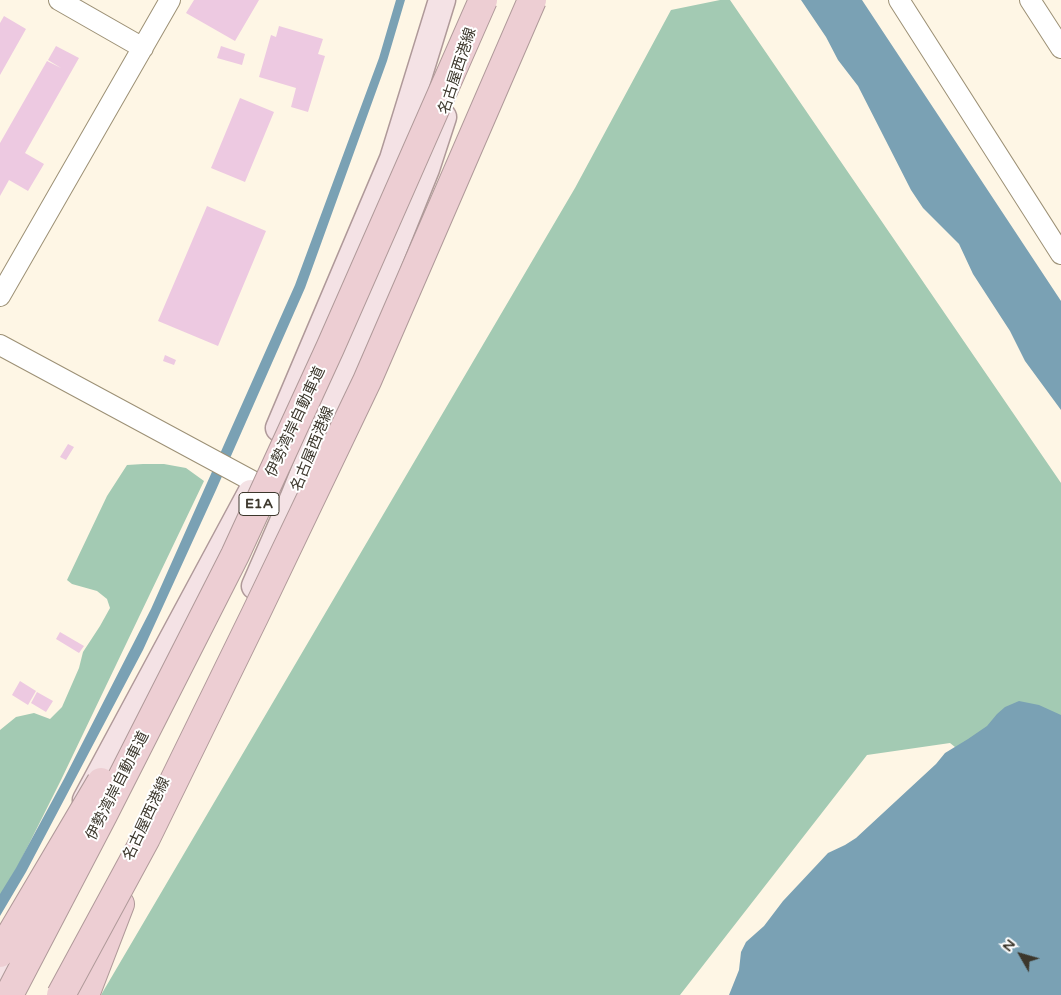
<!DOCTYPE html>
<meta charset="utf-8">
<style>
body{margin:0}
#map{position:relative;width:1061px;height:995px;overflow:hidden;background:#fef6e5;font-family:"Varela Round",sans-serif}
canvas{display:block}
.north{position:absolute;left:996px;top:930px;width:50px;height:50px;-webkit-text-stroke:4px #fff;paint-order:stroke;rotate:308deg;font-size:14px;font-weight:700;line-height:20px;text-align:center;color:#3c372c}
.north::after{content:'';display:block;margin:auto;width:18px;height:22px;background:#3c372c;clip-path:polygon(50% 0,100% 100%,50% 72%,0 100%)}
</style>
<div id="map">
<canvas width="1061" height="995"></canvas>
<div class="north">N</div>
</div>
<script>
const c = document.querySelector('canvas').getContext('2d');
c.lineJoin = 'round';
function fill(path, color) { c.fillStyle = color; c.fill(path, 'evenodd'); }
const poly = rows => new Path2D(rows.map(r => 'M' + r).join(''));
function trace(path, color, width, dash) { c.strokeStyle = color; c.lineWidth = width; c.lineCap = dash ? 'butt' : 'round'; c.setLineDash(dash || []); c.stroke(path); }
function drawText(font, color, halo, rows, align = 'center') {
  c.font = font + ' "Varela Round","Noto Sans JP",sans-serif'; c.lineWidth = 4; c.setLineDash([]); c.textBaseline = 'middle'; c.strokeStyle = halo; c.fillStyle = color; for (const [text, x, y, turn = 0] of rows) {
    c.save(); c.translate(x, y); c.rotate((+turn || 0) * Math.PI / 180); c.textAlign = isNaN(turn) ? turn : align; if (halo) c.strokeText(text, 0, 0); c.fillText(text, 0, 0); c.restore();
  }
}
const forest = poly([
 [720,0,730,0,1061,483,1061,837,1017,797,950,743,867,755,680,995,101,995,575,188,671,10],
 [143,464,164,464,186,468,204,481,61,780,18,866,0,897,0,730,16,717,34,713,50,719,62,707,79,668,83,652,100,626,110,608,107,599,97,591,72,584,67,580,107,496,127,465]
]);
const water = poly([
 [396,0,405,0,387,61,305,288,216,490,143,650,26,872,0,916,0,894,16,868,64,779,151,609,295,285,379,58],
 [801,0,862,0,1061,301,1061,410,1025,361,1010,331,973,274,959,244,923,208,911,190,858,86,838,60,826,37],
 [1019,701,1039,705,1061,715,1061,995,729,995,739,970,741,952,746,942,764,926,783,901,828,853,845,845,856,838,936,764,945,753,968,739,987,726,997,714,1005,707]
]);
const building = poly([
 [194,0,259,0,235,41,186,13],
 [4,16,26,29,0,75,0,23],
 [279,26,323,39,318,54,325,56,308,112,291,107,296,88,259,77,271,35,276,37],
 [56,46,79,58,25,153,44,164,28,191,9,180,0,196,0,143,47,61,61,68,48,60],
 [221,46,245,54,242,65,217,58],
 [240,98,274,112,245,182,211,168],
 [207,206,266,231,218,346,158,321],
 [165,355,176,360,174,365,163,361],
 [68,444,74,447,66,460,60,457],
 [60,632,84,646,79,653,56,639],
 [20,681,36,691,28,705,12,695],
 [37,692,53,701,46,712,31,703]
]);
const minor = poly([
 [59,0,143,48],
 [899,0,1061,254],
 [1030,0,1061,48],
 [0,296,170,0],
 [0,345,256,483]
]);
const major = poly([
 [279,428,393,159,442,0],
 [255,586,293,499,426,169,443,117],
 [86,800,251,493],
 [0,971,19,933]
]);
const highway = poly([
 [85,995,120,904]
]);
const highwayBridge = poly([
 [0,953,101,782],
 [9,995,103,815,235,555,330,348,483,0],
 [61,995,146,838,255,615,367,381,532,0]
]);
const shields = [
 [259,504,40]
];
const shieldNames = [
 ["E1A",259,504]
];
const streetNames = [
 ["名古屋西港線",458,71,-72],
 ["伊勢湾岸自動車道",296,422,-65],
 ["名古屋西港線",313,449,-68],
 ["伊勢湾岸自動車道",118,786,-63],
 ["名古屋西港線",147,819,-65]
];
fill(forest, '#a3cab3');
fill(water, '#7aa1b4');
fill(building, '#edc9e1');
trace(minor, '#9c9075', 22);
trace(major, '#af9999', 29);
trace(highway, '#af9999', 30);
trace(minor, '#fff', 20);
trace(major, '#f4e2e5', 26);
trace(highway, '#edced3', 28);
trace(highwayBridge, '#af9999', 30, []);
trace(highwayBridge, '#edced3', 28);
for (const [x, y, w] of shields) { const box = new Path2D(); box.roundRect(x - w / 2, y - 11.5, w, 23, 4); c.fillStyle = '#fff'; c.fill(box); trace(box, '#3c372c', 1); }
drawText('bold 14px', '#3c372c', null, shieldNames);
drawText('15px', '#3c372c', '#fff', streetNames);
</script>
